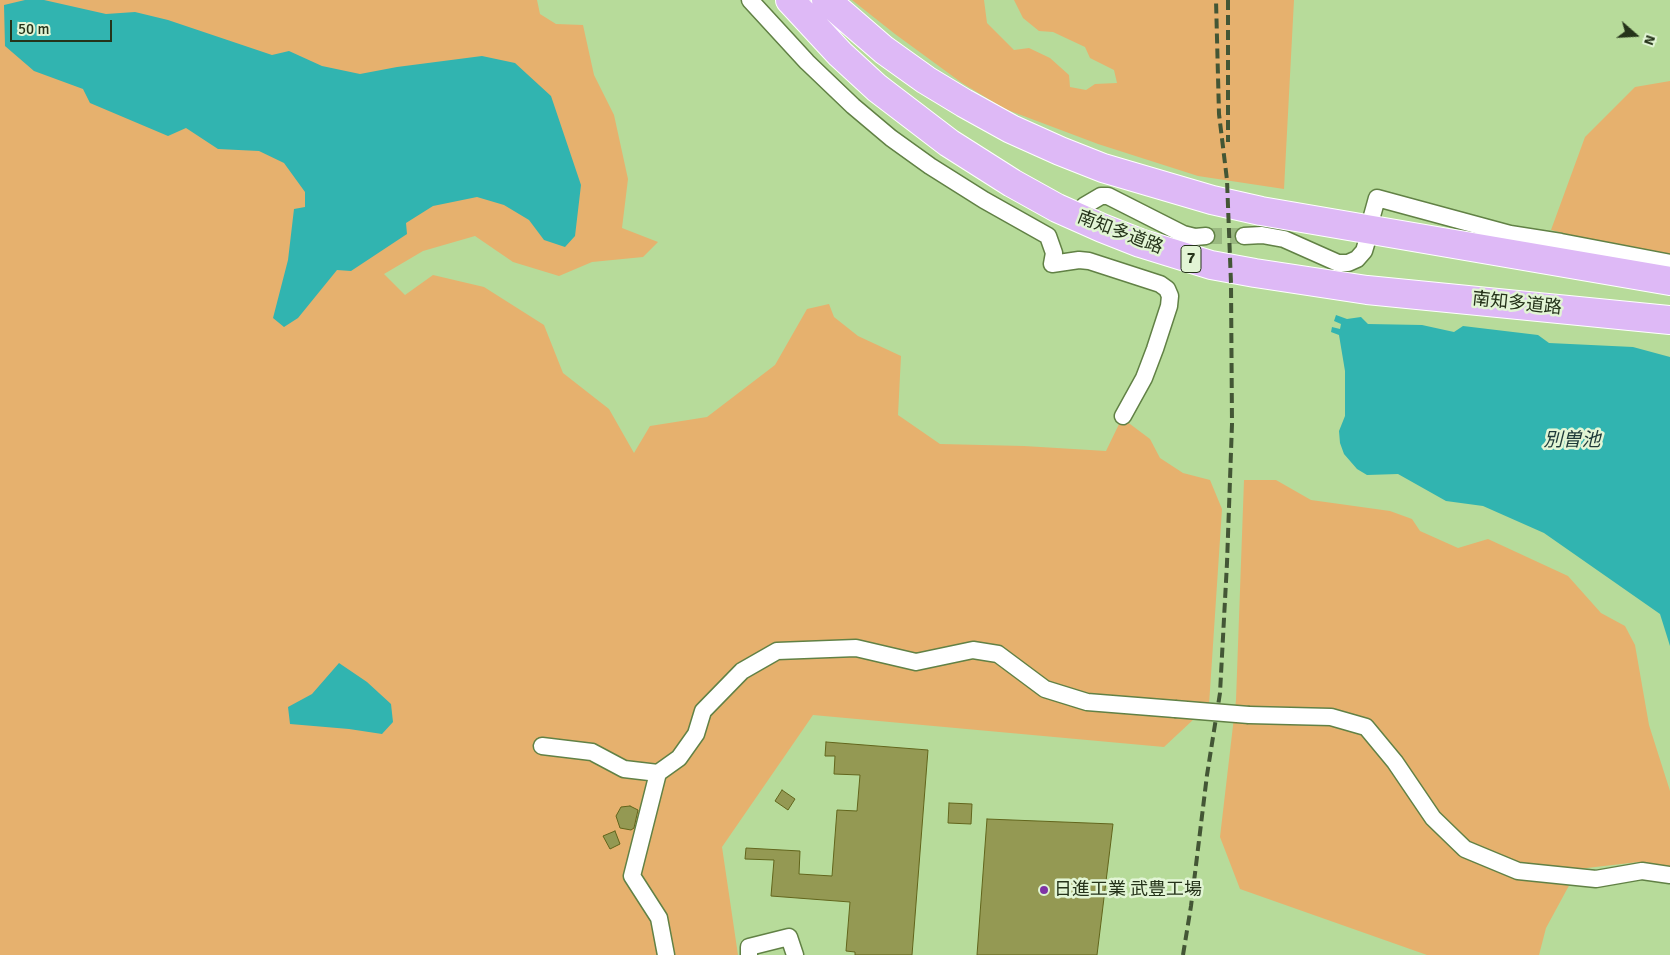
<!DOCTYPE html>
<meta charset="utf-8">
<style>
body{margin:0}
#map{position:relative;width:1670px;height:955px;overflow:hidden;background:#b7db9a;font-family:Signika,sans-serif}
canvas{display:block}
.north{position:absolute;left:1610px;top:10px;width:50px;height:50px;-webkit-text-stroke:4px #e2f5d5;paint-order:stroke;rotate:109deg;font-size:14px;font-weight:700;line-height:20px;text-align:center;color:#25331a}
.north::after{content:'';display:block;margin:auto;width:18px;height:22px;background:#25331a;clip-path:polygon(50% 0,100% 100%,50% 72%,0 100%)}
.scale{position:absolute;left:10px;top:20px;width:102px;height:22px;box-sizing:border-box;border:2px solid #25331a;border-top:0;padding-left:6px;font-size:15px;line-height:18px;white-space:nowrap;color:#25331a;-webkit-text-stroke:4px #e2f5d5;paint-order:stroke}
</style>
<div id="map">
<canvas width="1670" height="955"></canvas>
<div class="north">N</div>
<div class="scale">50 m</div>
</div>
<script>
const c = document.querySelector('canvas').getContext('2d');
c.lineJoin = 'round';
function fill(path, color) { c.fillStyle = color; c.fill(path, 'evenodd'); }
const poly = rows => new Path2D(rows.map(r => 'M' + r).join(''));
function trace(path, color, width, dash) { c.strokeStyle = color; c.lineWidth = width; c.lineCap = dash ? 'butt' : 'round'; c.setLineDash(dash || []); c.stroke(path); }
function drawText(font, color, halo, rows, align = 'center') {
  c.font = font + ' Signika,"Noto Sans JP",sans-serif'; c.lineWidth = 5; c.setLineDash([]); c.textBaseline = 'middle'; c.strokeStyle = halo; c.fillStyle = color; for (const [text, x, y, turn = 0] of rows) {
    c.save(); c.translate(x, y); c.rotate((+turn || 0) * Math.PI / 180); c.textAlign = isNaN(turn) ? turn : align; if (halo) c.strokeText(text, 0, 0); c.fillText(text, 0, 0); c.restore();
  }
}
const green = poly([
 [0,0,537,0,540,14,556,24,583,25,594,75,614,115,628,179,622,228,658,242,643,257,592,262,559,276,513,262,475,236,423,251,384,274,405,295,433,275,484,287,544,325,563,373,609,409,634,453,650,426,707,417,775,365,807,309,829,304,834,317,858,336,901,356,898,415,940,444,1024,446,1106,451,1122,418,1150,439,1160,458,1183,473,1210,480,1222,509,1209,705,1164,747,813,715,722,847,738,955,0,955],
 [852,0,984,0,987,23,1014,50,1029,48,1050,58,1069,75,1070,87,1086,90,1095,84,1117,83,1114,70,1090,58,1085,47,1053,32,1039,31,1023,18,1014,0,1294,0,1284,189,1198,176,1098,144,1005,109,962,83,895,34],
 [1670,81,1670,260,1551,230,1585,137,1635,87],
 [1244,480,1276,480,1311,500,1390,511,1412,519,1420,531,1458,548,1488,539,1568,576,1601,613,1625,626,1635,645,1649,725,1670,791,1670,867,1639,862,1578,869,1546,928,1539,955,1427,955,1240,889,1220,837,1236,700]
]);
const water = poly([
 [25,0,44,0,106,14,135,12,168,20,272,55,289,51,322,66,360,74,397,67,482,56,515,63,551,96,581,185,575,236,565,247,544,240,529,220,504,205,477,197,433,206,406,223,407,234,351,271,337,270,298,318,284,327,273,318,288,260,294,209,305,207,305,192,284,163,259,151,218,149,186,128,168,136,90,103,83,89,34,71,5,46,4,5],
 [1336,315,1347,319,1361,317,1368,324,1422,325,1454,332,1463,326,1538,335,1549,343,1633,347,1670,357,1670,646,1660,614,1544,533,1483,506,1446,501,1398,474,1367,475,1357,469,1344,454,1340,443,1339,431,1345,416,1345,371,1339,335,1331,332,1332,327,1340,329,1341,324,1334,321],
 [339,663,367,682,391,704,393,722,382,734,349,729,290,724,288,707,312,694]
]);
const building = poly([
 [826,742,928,750,912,955,855,955,855,952,846,951,850,902,771,896,774,860,745,859,746,848,800,851,799,874,832,876,837,810,857,811,860,775,834,774,835,756,825,756,826,742],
 [782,790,795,799,788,810,775,801,782,790],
 [949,803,972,804,971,824,948,823,949,803],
 [630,806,638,810,634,828,631,830,620,828,616,816,621,807,630,806],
 [987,819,1113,824,1097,955,977,955,987,819],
 [615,831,620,844,610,849,603,836,615,831]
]);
const minorTunnel = poly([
 [1206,236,1244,236]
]);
const minor = poly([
 [750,0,807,62,853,106,891,138,930,166,984,200,1048,236,1054,253,1052,264,1079,260,1089,261,1160,284,1167,289,1170,296,1169,306,1155,349,1144,378,1123,416],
 [1084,206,1101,196,1108,196,1183,234,1195,237,1206,236],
 [1372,216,1377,198,1510,234,1561,242,1670,263],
 [1244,236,1262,235,1284,239,1338,263,1348,263,1357,259,1364,251,1367,241],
 [1249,715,1331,717,1366,727,1395,762,1433,818,1465,849,1518,871,1596,879,1642,871,1670,875],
 [542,746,592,752,624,769,658,773],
 [666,955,659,918,632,876,658,773,679,758,696,734,703,711,742,671,777,651,856,648,916,662,973,650,998,654,1045,689,1087,702,1175,709],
 [749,955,749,947,789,937,795,955]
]);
const motorway = poly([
 [790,0,840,54,877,88,949,143,1012,183,1057,208,1102,228,1140,243,1211,265,1255,273,1367,290,1670,320],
 [826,0,884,50,926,80,964,103,1011,129,1060,151,1103,168,1212,200,1261,211,1670,281]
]);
const rail = poly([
 [1228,0,1228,142],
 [1183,955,1191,906,1207,775,1220,693,1227,563,1232,424,1231,283,1227,180,1219,114,1216,0]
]);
const minorBridge = poly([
 [1175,709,1249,715]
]);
const markers = [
 [1044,890,5,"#7f34a5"]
];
const shields = [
 [1191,259,20]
];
const shieldNames = [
 ["7",1191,259]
];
const streetNames = [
 ["南知多道路",1120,233,21],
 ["南知多道路",1517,304,6]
];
const poiNames = [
 ["日進工業 武豊工場",1054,890]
];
const waterNames = [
 ["別曽池",1572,441]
];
fill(green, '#e6b16e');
fill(water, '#31b4b0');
fill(building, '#949953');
trace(building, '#62651c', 1);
trace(minorTunnel, '#9ab980', 16, [16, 8]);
trace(minor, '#618145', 19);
trace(motorway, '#fff', 30);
trace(minor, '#fff', 16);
trace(motorway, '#deb9f6', 28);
trace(rail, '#435635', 4, [10, 5]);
trace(minorBridge, '#618145', 19, []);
trace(minorBridge, '#fff', 16);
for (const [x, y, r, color] of markers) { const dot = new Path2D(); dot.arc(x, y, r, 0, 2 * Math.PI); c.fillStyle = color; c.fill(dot); trace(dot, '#e2f5d5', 2); }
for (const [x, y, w] of shields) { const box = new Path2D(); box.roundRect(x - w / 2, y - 13.5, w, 27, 4); c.fillStyle = '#e2f5d5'; c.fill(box); trace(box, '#25331a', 1); }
drawText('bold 16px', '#25331a', null, shieldNames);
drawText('18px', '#25331a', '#e2f5d5', streetNames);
drawText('18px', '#25331a', '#e2f5d5', poiNames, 'left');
drawText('italic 19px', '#1e3938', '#e2f5d5', waterNames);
</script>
